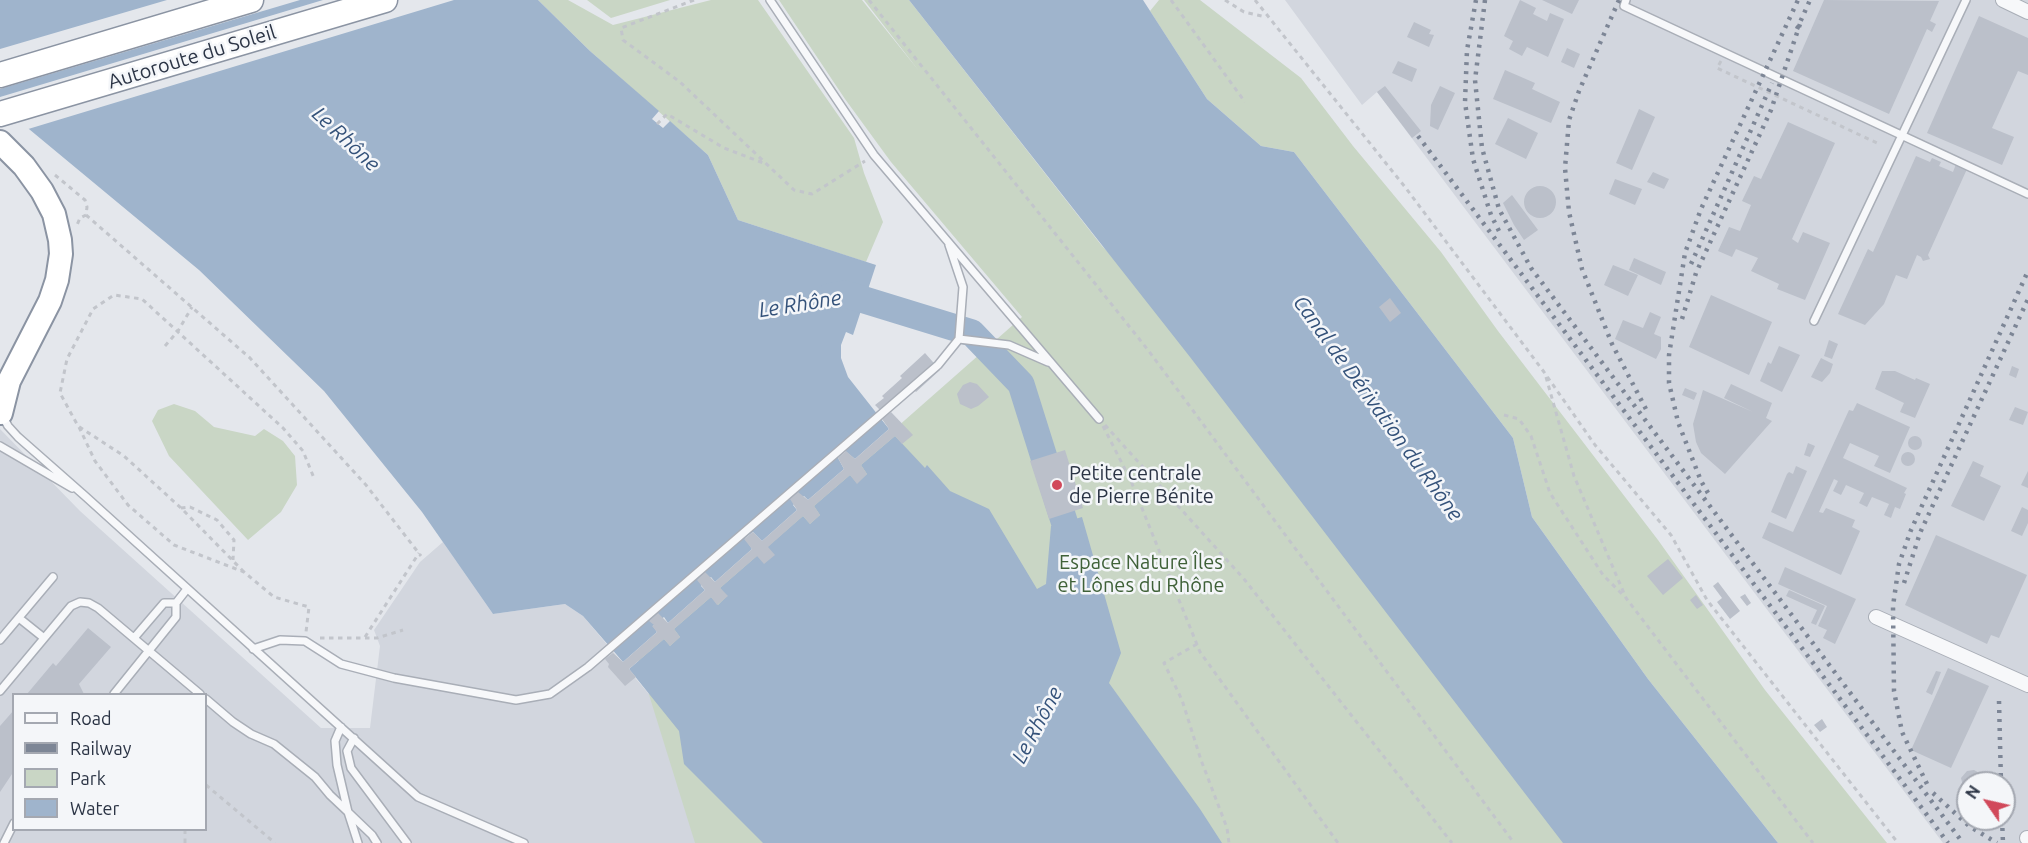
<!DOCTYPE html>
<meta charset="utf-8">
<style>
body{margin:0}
#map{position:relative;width:2028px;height:843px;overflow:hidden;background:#e4e7ec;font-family:Ubuntu,sans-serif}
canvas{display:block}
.legend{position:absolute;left:12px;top:693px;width:195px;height:138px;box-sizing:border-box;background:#f4f6f9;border:2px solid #a4a8b1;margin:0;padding:8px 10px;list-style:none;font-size:18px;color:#2b3445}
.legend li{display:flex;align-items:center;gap:12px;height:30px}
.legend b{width:30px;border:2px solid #a4a8b1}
.north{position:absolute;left:1956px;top:771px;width:60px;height:60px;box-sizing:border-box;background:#f4f6f9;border:2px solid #a4a8b1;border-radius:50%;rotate:304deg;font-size:16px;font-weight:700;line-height:24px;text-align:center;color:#2b3445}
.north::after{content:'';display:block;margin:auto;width:21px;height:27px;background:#d1495b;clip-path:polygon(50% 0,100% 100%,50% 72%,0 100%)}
</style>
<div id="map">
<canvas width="2028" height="843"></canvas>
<ul class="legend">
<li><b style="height:8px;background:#f7f8fa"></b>Road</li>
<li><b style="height:8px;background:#7d8696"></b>Railway</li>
<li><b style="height:16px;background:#c9d6c5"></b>Park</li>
<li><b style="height:16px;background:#9fb4cc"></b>Water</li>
</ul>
<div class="north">N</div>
</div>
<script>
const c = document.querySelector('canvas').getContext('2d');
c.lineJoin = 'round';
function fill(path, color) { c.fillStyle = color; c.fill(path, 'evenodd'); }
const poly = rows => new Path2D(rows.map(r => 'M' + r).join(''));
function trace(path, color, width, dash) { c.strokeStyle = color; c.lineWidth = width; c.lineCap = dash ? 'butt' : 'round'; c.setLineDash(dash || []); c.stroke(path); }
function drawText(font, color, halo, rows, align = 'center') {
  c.font = font + ' Ubuntu,sans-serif'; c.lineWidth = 5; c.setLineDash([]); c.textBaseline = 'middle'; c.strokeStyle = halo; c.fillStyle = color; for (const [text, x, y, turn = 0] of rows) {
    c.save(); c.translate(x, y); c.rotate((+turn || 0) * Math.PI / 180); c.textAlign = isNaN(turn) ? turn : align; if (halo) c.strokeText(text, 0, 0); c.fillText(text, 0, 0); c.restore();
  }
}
const built = poly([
 [1285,0,2028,0,2028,843,1943,843,1377,92,1362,105],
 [1968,783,2004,783,2004,819,1968,819],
 [0,429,80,511,321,728,370,728,380,646,374,630,420,562,443,542,493,614,565,604,583,616,680,731,700,843,0,843],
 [14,694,206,694,206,830,14,830]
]);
const green = poly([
 [538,0,568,0,613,25,711,0,758,0,854,138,864,173,883,222,866,262,738,220,708,155,590,51],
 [587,0,670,0,611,18],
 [779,0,862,0,919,71,864,0,909,0,1102,246,1692,843,695,843,637,656,1022,317,891,162,845,99],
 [1159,0,1200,0,1301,78,1353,146,1441,252,1498,331,1658,540,1765,690,1887,843,1778,843,1648,679,1532,517,1513,438,1294,152,1261,146,1207,99,1150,11],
 [174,404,195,411,214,427,255,436,264,429,283,441,295,456,297,485,281,512,248,540,169,456,152,421,158,410]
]);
const water = poly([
 [0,0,538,0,590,51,659,111,652,119,663,128,670,121,708,155,738,220,876,265,853,335,846,332,841,345,841,358,848,377,889,429,855,459,845,451,838,458,844,469,808,500,804,496,793,505,797,510,762,541,753,532,745,538,752,549,715,582,711,577,702,584,701,586,705,590,668,623,664,617,654,625,653,626,657,632,623,662,583,616,565,604,493,614,422,512,324,391,199,270,0,105],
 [909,0,1143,0,1207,99,1261,146,1294,152,1513,438,1532,517,1648,679,1778,843,1563,843,1190,357],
 [895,436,925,468,927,465,950,491,989,509,1037,589,1046,584,1051,526,1082,517,1121,653,1109,683,1200,809,1222,843,763,843,684,764,679,731,629,669,664,639,670,646,680,637,674,629,711,597,718,605,727,596,720,588,803,516,810,524,820,515,814,506,850,475,857,483,867,474,861,465]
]);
const pier = poly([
 [167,0,300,0,0,89,0,49],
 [323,0,454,0,25,130,0,109,0,97]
]);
const river = poly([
 [829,297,845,294,972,333,1021,384,1075,556]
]);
const building = poly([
 [1520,0,1536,8,1533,14,1547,21,1550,13,1564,19,1548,57,1527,47,1522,56,1509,49,1513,41,1504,36],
 [1542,0,1579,0,1572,14],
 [1824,0,1939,1,1930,21,1936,24,1932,32,1927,29,1889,114,1793,71],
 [1979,16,2028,38,2028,75,2018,71,1992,128,2014,137,2002,165,1927,133],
 [1414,22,1431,30,1429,34,1434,35,1429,47,1407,37],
 [1567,48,1580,54,1574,68,1561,62],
 [1398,61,1417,69,1412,82,1392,73],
 [1505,70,1535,83,1532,89,1560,102,1551,123,1493,99],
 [1385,86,1421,131,1412,138,1377,92],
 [1440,86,1455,93,1438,130,1430,126,1431,105],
 [1639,109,1655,117,1632,170,1616,163],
 [1508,118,1538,133,1526,159,1495,144],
 [1788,122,1835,143,1792,239,1798,243,1803,232,1830,243,1805,300,1777,289,1779,284,1751,271,1758,258,1736,249,1732,257,1718,251,1729,227,1740,231,1751,205,1742,201,1754,176,1761,179],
 [1916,156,1930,162,1932,158,1941,162,1939,166,1953,172,1956,164,1967,169,1928,255,1930,259,1923,261,1921,257,1917,255,1907,279,1896,275,1884,304,1865,325,1838,314,1868,249,1873,252],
 [1653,172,1669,179,1664,189,1647,182],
 [1615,179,1642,189,1635,205,1609,194],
 '1524 202a16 16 0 1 1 32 0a16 16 0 1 1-32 0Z',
 [1512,195,1538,230,1524,240,1514,225,1503,203],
 [1634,258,1666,272,1661,285,1629,270],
 [1613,265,1638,275,1628,296,1604,285],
 [1711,295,1772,322,1749,375,1689,347],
 [1390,298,1401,313,1390,322,1379,307],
 [1650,312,1661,317,1654,334,1661,337,1661,349,1656,359,1615,339,1623,320,1643,328],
 [1829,340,1838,344,1832,359,1824,356],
 [1779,346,1800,355,1782,392,1760,381,1768,362,1771,364],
 [925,353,940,370,916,392,914,390,893,409,890,406,883,413,875,405,884,398,882,396,902,378,900,376],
 [1821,358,1833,364,1830,373,1822,382,1811,377],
 [2012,366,2019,369,2016,378,2009,375],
 [1882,371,1895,371,1915,380,1916,378,1930,384,1915,418,1900,412,1904,403,1875,389],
 [970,382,977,384,989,397,978,406,971,409,960,404,957,394,963,385],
 [1731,384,1772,403,1766,418,1772,421,1725,474,1701,453,1696,442,1693,424,1703,390,1753,412,1724,398],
 [1685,388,1697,393,1694,400,1682,395],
 [1857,403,1910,427,1890,473,1874,466,1879,456,1850,443,1843,458,1907,488,1904,493,1906,494,1900,509,1895,507,1891,518,1884,515,1889,504,1872,497,1867,507,1859,503,1864,493,1846,485,1841,495,1833,491,1838,481,1834,479,1819,512,1823,513,1826,508,1855,520,1852,527,1860,531,1841,575,1762,538,1769,522,1793,532,1849,410,1853,411],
 [2015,407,2028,412,2023,425,2009,420],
 [891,412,913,435,902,444,895,436,861,465,867,474,857,484,850,475,814,506,820,515,810,524,803,516,768,547,775,555,764,564,757,556,720,588,728,596,717,605,711,597,674,629,680,637,670,646,664,639,629,669,636,677,625,686,608,667,609,664,605,659,613,653,623,662,657,632,652,626,654,625,649,621,658,613,668,623,705,590,697,580,705,572,715,582,752,549,744,539,753,532,762,541,797,510,790,499,798,492,808,500,844,469,838,458,846,451,855,459,889,429,882,419],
 '1908 443a7 7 0 1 1 14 0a7 7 0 1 1-14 0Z',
 [1808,443,1815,446,1810,457,1804,455],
 [1065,450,1083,508,1049,519,1030,461],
 '1901 459a7 7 0 1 1 14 0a7 7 0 1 1-14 0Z',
 [1973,461,1984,466,1980,476,2001,486,1984,521,1951,506],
 [1796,466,1807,471,1786,519,1771,512,1787,474,1789,472,1793,474],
 [2028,471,2028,488,2021,485],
 [2022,507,2028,510,2028,523,2022,536,2011,531],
 [1936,535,2027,575,1999,638,1991,635,1987,644,1905,605],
 [1668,559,1683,578,1663,595,1647,576],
 [1785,567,1856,599,1835,644,1823,638,1827,630,1818,626,1827,606,1778,584],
 [1718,582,1740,611,1730,619,1717,602,1722,598,1713,586],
 [1789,590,1825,606,1816,625,1811,623,1817,610,1786,596],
 [1745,594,1751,603,1747,606,1740,597],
 [1696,595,1703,605,1697,609,1690,600],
 [88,628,111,647,79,684,84,694,27,694,53,663,56,666],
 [1948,668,1989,686,1951,768,1911,750],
 [1936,671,1941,672,1932,695,1926,692],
 [14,710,14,771,0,792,0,726],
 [1822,719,1827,727,1820,732,1814,725],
 [1974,770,1981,774,1983,783,1968,783,1968,791,1963,786,1961,778,1967,771]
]);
const path = poly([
 [694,0,621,28,623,40,680,82,794,190,812,194,865,161],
 [869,0,1148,350,1514,843],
 [1171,0,1245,102],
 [1225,0,1244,12,1266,17],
 [1255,0,1405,187,1544,372,1595,445,1671,535,1707,600,1898,843],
 [1721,61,1717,68,1877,143],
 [657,124,667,114,724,148,766,164],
 [55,175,85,200,87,207,86,215,80,218,77,225],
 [86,215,250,358,366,485,421,556],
 [165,346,178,331,192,307],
 [1546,377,1574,476,1626,598,1813,843],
 [1504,415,1519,419,1531,436,1550,493,1603,575,1624,596],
 [1105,425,1244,579,1452,843],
 [1103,426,1131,481,1200,652,1338,843],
 [79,427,95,461,128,505,174,545,244,572,274,597,309,607,306,632],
 [181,508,190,507,217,520,234,540,233,560],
 [244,572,181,508,124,456,78,426,60,393,67,359,93,309,114,295,142,299,283,428,303,451,314,478],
 [365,637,419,553],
 [320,638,377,638,403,630],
 [1197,644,1164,663,1182,700,1201,760,1227,828,1229,843],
 [206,785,275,843],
 [185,843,185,830]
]);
const service = poly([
 [770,0,874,155,1099,419],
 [1626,0,1624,6,2028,194],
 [1814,321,1966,0],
 [959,339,1009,345,1048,362],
 [2,415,8,426,18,437,85,496,418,797,524,843],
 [0,446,72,488],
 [176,603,187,589],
 [19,618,44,638],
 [0,640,53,577],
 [253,649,280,640,305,641,341,664,394,678,516,700,550,694,588,667,938,365,959,339,963,287,949,245],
 [0,691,71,606,80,602,89,603,98,608,200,694],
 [114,694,176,617,176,603,164,603,134,638],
 [206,699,233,722,251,734,274,744,315,777,330,795,348,812,358,843],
 [341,727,335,741,337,765,348,812,372,835,377,843],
 [354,738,347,751,351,768,407,843],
 [4,843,14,823]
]);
const minor = poly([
 [2003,0,2028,12],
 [1876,617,2028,685],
 [2027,838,2028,838]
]);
const trunk = poly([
 [0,142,24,166,42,191,54,214,60,240,61,254,57,280,50,301,9,381,1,413]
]);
const motorway = poly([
 [0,75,251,0],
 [0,114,385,0]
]);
const rail = poly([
 [1476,0,1467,50,1465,102,1473,159,1491,215,1501,235],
 [1485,0,1475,80,1482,148,1499,209,1531,268,1963,843],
 [1619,0,1579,91,1569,120,1565,168,1569,212,1582,269,1612,344,1648,413],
 [1797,29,1810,0],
 [1418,136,1948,843],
 [1691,264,1772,83],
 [1682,319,1696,273,1771,110,1801,21],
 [1708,493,1701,481,1678,422,1669,383,1669,355,1685,253,1701,209,1798,0],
 [1904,583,1920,533,2028,299],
 [1999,701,2001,783],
 [1927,784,1902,732,1894,691,1893,606,1899,564,1911,530,2028,271],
 [1933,793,1969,826,1997,843],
 [2002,819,2003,843]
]);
const markers = [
 [1057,485,6,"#d1495b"]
];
const streetNames = [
 ["Autoroute du Soleil",192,57,-17]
];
const poiNames = [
 ["Petite centrale",1069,473],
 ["de Pierre Bénite",1069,496]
];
const parkNames = [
 ["Espace Nature Îles",1141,562],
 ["et Lônes du Rhône",1141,585]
];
const waterNames = [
 ["Le Rhône",346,139,43],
 ["Le Rhône",800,304,-9],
 ["Canal de Dérivation du Rhône",1378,408,54],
 ["Le Rhône",1037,725,-62]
];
fill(built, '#d2d6de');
fill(green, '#c9d6c5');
fill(water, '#9fb4cc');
fill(pier, '#e4e7ec');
trace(river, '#9fb4cc', 27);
fill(building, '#bbc0ca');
trace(service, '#a9aeb7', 10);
trace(minor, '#a9aeb7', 16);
trace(trunk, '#8b94a3', 26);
trace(motorway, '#8b94a3', 27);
trace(path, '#c2c5cb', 3, [4.5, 4.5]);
trace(service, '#f7f8fa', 7);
trace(minor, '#f7f8fa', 14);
trace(trunk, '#fff', 22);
trace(motorway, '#fff', 24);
trace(rail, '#7d8696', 4.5, [3, 6]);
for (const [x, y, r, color] of markers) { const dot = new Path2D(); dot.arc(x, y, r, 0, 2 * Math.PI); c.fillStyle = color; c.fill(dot); trace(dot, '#f4f6f9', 2); }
drawText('20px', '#2b3445', '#f4f6f9', streetNames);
drawText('20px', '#2b3445', '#f4f6f9', poiNames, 'left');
drawText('20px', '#3f6138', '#f4f6f9', parkNames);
drawText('italic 21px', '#34527a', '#f4f6f9', waterNames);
</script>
